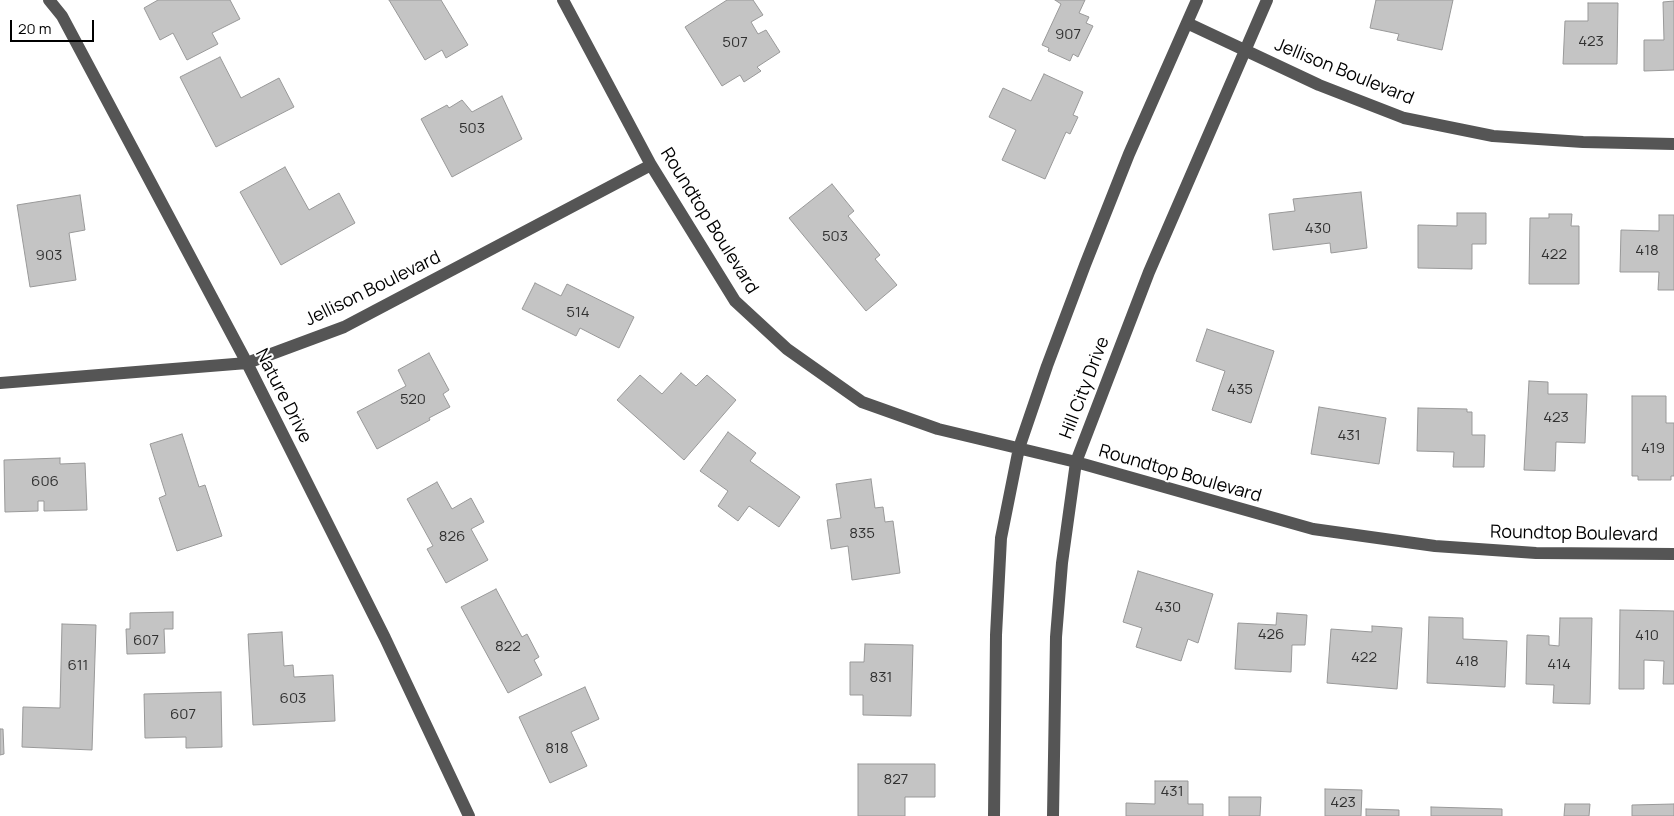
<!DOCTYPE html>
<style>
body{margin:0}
#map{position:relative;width:1674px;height:816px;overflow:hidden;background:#fff;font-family:Manrope,sans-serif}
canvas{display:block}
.scale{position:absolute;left:10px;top:20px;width:84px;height:22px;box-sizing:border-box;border:2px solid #000;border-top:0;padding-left:6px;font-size:15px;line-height:18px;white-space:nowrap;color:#000;-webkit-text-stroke:4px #fff;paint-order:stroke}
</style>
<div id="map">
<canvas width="1674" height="816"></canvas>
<div class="scale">20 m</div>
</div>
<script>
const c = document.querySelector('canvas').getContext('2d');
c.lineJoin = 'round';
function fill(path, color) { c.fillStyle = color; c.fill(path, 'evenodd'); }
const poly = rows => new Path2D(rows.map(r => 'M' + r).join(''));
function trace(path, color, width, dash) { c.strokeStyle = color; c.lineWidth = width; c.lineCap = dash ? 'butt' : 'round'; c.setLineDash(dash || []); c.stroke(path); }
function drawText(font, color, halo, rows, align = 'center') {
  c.font = font + ' Manrope,sans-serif'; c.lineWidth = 4; c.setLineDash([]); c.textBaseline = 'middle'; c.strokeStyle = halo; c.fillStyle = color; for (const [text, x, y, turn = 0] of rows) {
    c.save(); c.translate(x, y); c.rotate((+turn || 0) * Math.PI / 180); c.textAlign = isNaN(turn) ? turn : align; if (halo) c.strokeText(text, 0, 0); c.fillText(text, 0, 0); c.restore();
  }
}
const building = poly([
 [158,0,230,0,240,19,212,33,218,44,187,60,173,33,160,40,144,8,158,0],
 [389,0,441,0,468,45,446,58,442,50,425,60,389,0],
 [727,0,753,0,763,15,751,22,758,34,766,30,780,52,757,67,761,71,744,82,740,75,722,86,685,27,727,0],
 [1055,0,1085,0,1079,13,1089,17,1086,23,1093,26,1078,57,1073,54,1070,61,1048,51,1049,48,1042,45,1061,4,1055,0],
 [1376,0,1453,0,1442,50,1397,40,1399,34,1370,28,1376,0],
 [1674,1,1674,70,1644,71,1644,40,1664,40,1663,2,1674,1],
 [1588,3,1618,3,1617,64,1563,64,1565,21,1588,21,1588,3],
 [220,57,241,98,279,78,294,107,216,147,180,77,220,57],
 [1044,74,1083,92,1073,115,1078,117,1070,134,1066,132,1045,179,1002,160,1016,130,989,117,1003,88,1031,101,1044,74],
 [502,96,522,139,452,177,421,119,447,105,449,108,462,100,472,112,502,96],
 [285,167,309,210,339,193,355,223,281,265,240,192,285,167],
 [832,184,854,211,848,216,880,255,875,259,897,285,866,311,789,218,832,184],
 [1361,192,1367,248,1331,253,1330,243,1273,250,1269,214,1295,211,1293,199,1361,192],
 [80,195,85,230,69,233,76,280,30,287,17,205,80,195],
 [1457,213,1486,213,1486,244,1472,244,1472,269,1418,268,1418,225,1457,226,1457,213],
 [1549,214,1572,214,1571,226,1579,226,1579,284,1529,284,1530,218,1549,218,1549,214],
 [1659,215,1674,215,1674,290,1658,290,1659,272,1620,272,1621,230,1659,231,1659,215],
 [535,283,561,296,567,284,634,317,619,348,580,328,576,336,522,309,535,283],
 [1207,329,1274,351,1251,423,1212,410,1225,371,1196,361,1207,329],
 [429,353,449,390,443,394,450,407,429,418,430,420,377,449,357,412,406,386,398,370,429,353],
 [681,373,696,386,707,375,736,400,684,460,617,400,640,375,662,394,681,373],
 [1529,381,1548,382,1548,394,1587,394,1585,443,1556,442,1555,471,1524,470,1529,381],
 [1632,396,1666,396,1666,423,1674,423,1674,476,1671,476,1671,480,1638,480,1638,476,1632,476,1632,396],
 [1319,407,1386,418,1379,464,1311,454,1319,407],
 [1418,408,1467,409,1467,412,1472,412,1472,435,1485,435,1484,467,1453,467,1454,452,1417,451,1418,408],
 [728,432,756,453,750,461,800,497,779,527,749,506,738,521,718,506,728,491,700,471,728,432],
 [182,434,199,487,205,485,222,536,177,551,159,498,166,495,150,444,182,434],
 [60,458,60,464,85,463,87,510,44,511,44,501,38,501,38,511,5,512,4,460,60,458],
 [871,479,875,508,883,507,885,522,893,521,900,573,852,580,848,546,831,549,827,520,841,518,836,484,871,479],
 [437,482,452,509,471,498,484,522,471,529,488,560,446,583,427,549,433,546,407,499,437,482],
 [1138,571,1213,594,1198,643,1188,639,1181,661,1136,647,1142,628,1123,622,1138,571],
 [496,589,522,637,527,634,539,657,534,660,542,675,508,693,461,607,496,589],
 [1620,610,1674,611,1674,684,1663,684,1664,661,1644,660,1644,689,1619,689,1620,610],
 [173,612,173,629,164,629,165,653,127,654,126,629,130,629,130,613,173,612],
 [1277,613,1307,615,1305,645,1292,645,1291,672,1235,669,1238,623,1276,625,1277,613],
 [1429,617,1463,618,1463,639,1507,641,1505,687,1427,683,1429,617],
 [1560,618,1592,618,1590,704,1553,703,1554,685,1526,684,1527,635,1549,636,1549,645,1559,646,1560,618],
 [62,624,96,625,92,750,22,747,23,707,60,708,62,624],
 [1372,626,1402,628,1397,689,1327,683,1331,629,1372,632,1372,626],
 [282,632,284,666,293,665,294,677,333,675,335,721,253,725,248,634,282,632],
 [865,644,913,645,911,716,863,715,863,695,850,695,850,662,864,662,865,644],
 [585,687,599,719,571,732,587,766,550,783,519,717,585,687],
 [221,692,222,747,186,748,186,737,145,738,144,694,221,692],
 [0,729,3,729,4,754,0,755,0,729],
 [858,764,935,764,935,797,905,797,905,816,858,816,858,764],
 [1155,781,1188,781,1188,804,1203,804,1203,816,1126,816,1126,803,1155,804,1155,781],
 [1325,789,1362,790,1361,816,1325,816,1325,789],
 [1229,797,1261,797,1260,816,1229,816,1229,797],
 [1565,804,1590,804,1589,816,1564,816,1565,804],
 [1674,804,1674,816,1632,816,1632,805,1674,804],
 [1431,807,1502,809,1502,816,1431,816,1431,807],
 [1366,809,1399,810,1399,816,1366,816,1366,809]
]);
const minor = poly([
 [49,0,62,16,247,363,385,638,469,816],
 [563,0,651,165,735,301,787,349,862,402,938,429,1076,462,1313,529,1435,546,1536,553,1674,554],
 [1187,23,1319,85,1404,118,1493,136,1583,142,1674,144],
 [0,383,247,363,344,327,651,165],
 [994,816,996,635,1001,538,1019,448,1047,366,1085,265,1129,154,1197,0],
 [1053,816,1056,637,1062,563,1076,462,1149,272,1267,0]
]);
const numberNames = [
 ["907",1068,35],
 ["423",1591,42],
 ["507",735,43],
 ["503",472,129],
 ["430",1318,229],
 ["503",835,237],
 ["418",1647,251],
 ["422",1554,255],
 ["903",49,256],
 ["514",578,313],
 ["435",1240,390],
 ["520",413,400],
 ["423",1556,418],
 ["431",1349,436],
 ["419",1653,449],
 ["606",45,482],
 ["835",862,534],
 ["826",452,537],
 ["430",1168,608],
 ["426",1271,635],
 ["410",1647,636],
 ["607",146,641],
 ["822",508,647],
 ["422",1364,658],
 ["418",1467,662],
 ["414",1559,665],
 ["611",78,666],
 ["831",881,678],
 ["603",293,699],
 ["607",183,715],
 ["818",557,749],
 ["827",896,780],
 ["431",1172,792],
 ["423",1343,803]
];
const streetNames = [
 ["Jellison Boulevard",1344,72,22],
 ["Roundtop Boulevard",709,221,58],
 ["Jellison Boulevard",373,289,-26],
 ["Hill City Drive",1085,388,-69],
 ["Nature Drive",283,396,63],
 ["Roundtop Boulevard",1180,474,16],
 ["Roundtop Boulevard",1574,534,1]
];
fill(building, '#c4c4c4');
trace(building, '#999', 1);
trace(minor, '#555', 12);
drawText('15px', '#313131', null, numberNames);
drawText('18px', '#000', '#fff', streetNames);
</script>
